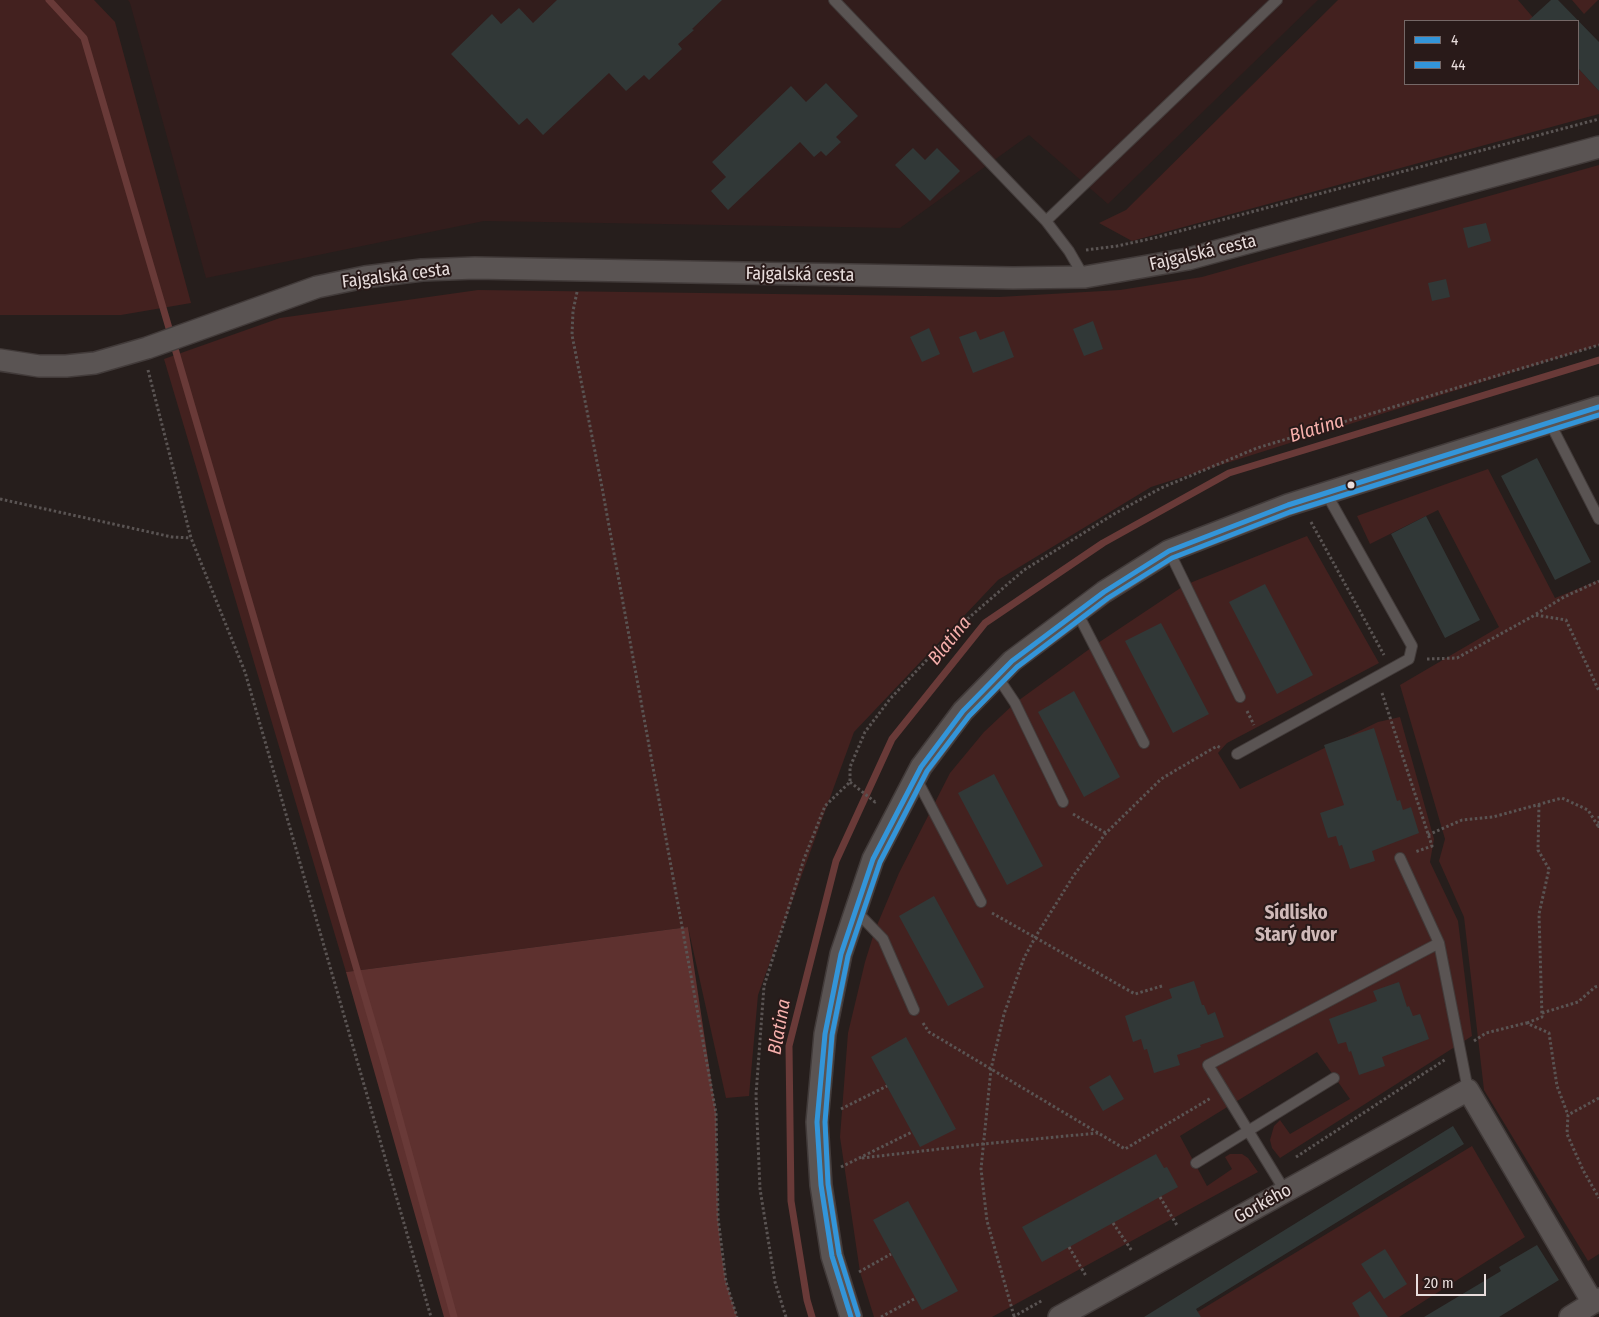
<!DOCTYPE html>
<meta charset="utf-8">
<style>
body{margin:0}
#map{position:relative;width:1599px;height:1317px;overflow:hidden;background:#261e1c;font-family:"Fira Sans Condensed",sans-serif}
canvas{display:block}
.legend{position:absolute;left:1404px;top:20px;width:175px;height:65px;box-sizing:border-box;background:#291a19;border:1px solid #756867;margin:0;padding:6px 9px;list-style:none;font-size:15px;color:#e8dddc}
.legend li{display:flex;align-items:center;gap:10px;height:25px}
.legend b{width:25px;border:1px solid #756867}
.scale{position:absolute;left:1416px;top:1274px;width:70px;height:22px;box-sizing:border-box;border:2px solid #e8dddc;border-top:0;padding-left:6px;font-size:15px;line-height:18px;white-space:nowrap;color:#e8dddc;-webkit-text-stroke:4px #291a19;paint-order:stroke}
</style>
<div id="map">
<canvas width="1599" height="1317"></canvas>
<ul class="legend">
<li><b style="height:6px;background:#3395d9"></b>4</li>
<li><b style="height:6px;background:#3395d9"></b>44</li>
</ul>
<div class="scale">20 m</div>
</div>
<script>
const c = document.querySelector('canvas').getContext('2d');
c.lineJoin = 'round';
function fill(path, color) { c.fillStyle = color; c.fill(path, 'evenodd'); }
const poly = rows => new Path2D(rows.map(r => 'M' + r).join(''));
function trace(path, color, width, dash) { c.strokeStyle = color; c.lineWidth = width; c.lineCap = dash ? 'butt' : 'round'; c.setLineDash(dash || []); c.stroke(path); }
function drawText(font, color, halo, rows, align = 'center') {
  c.font = font + ' "Fira Sans Condensed",sans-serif'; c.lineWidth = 4; c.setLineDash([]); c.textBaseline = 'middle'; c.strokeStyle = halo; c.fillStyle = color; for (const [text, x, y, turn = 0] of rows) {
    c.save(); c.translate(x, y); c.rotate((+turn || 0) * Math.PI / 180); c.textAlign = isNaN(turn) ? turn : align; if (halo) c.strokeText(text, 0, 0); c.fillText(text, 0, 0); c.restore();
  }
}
const built = poly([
 [128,0,1318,0,1108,204,1029,135,900,228,484,221,206,278,130,3]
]);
const green = poly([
 [0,0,94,0,115,22,191,303,121,315,0,315],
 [1338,0,1518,0,1536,21,1405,21,1405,84,1578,84,1578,68,1599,91,1599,114,1132,241,1099,223,1126,210],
 [1572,0,1598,0,1584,14],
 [1599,165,1599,345,1151,487,998,580,854,732,758,995,749,1096,726,1098,688,927,346,972,164,359,280,318,478,290,999,297,1120,290,1202,277],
 [1488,469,1555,598,1599,580,1599,1254,1588,1261,1484,1090,1464,917,1439,861,1445,839,1400,685,1499,627,1438,510,1370,544,1357,516],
 [1307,536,1379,663,1227,743,1218,753,1240,789,1378,722,1400,717,1434,839,1430,862,1458,921,1472,1036,1280,1158,1272,1148,1270,1140,1274,1126,1280,1120,1290,1134,1350,1099,1317,1052,1180,1136,1207,1186,1232,1169,1225,1157,1230,1154,1242,1154,1248,1158,1258,1172,992,1317,874,1317,860,1272,840,1137,848,1033,865,962,875,930,899,873,950,773,984,732,1015,703,1095,645,1185,585],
 [1472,1146,1525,1237,1399,1317,1189,1317]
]);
const forest = poly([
 [688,927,716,1113,718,1218,721,1251,726,1282,737,1317,444,1317,346,972]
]);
const stream = poly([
 [49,0,84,38,384,1062,454,1317],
 [812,1317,807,1300,791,1201,789,1046,836,861,892,739,985,623,1103,543,1229,473,1599,360]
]);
const building = poly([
 [557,0,722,0,692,29,694,30,678,44,682,49,649,80,644,75,626,91,609,73,543,135,527,118,519,125,451,54,492,14,501,24,519,8,533,23],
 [1551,0,1558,0,1599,42,1599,91,1578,68,1578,21,1528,21],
 [826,83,858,116,836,137,841,142,826,156,821,151,814,157,800,142,728,210,711,191,726,177,712,162,791,86,806,102],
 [913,148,925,160,937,148,960,171,930,201,895,165],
 [1486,223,1491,241,1468,248,1463,228],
 [1446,279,1450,297,1432,301,1428,283],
 [1093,321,1103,349,1084,356,1073,329],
 [929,328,940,354,922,362,910,337],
 [976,331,980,340,1004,331,1014,357,973,373,959,337],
 [1537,458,1591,562,1555,580,1501,476],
 [1426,516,1480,620,1445,638,1391,534],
 [1265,584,1313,675,1277,694,1229,602],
 [1161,623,1209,714,1173,733,1125,641],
 [1074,691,1120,777,1084,797,1038,712],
 [1374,728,1397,801,1400,800,1403,810,1411,807,1419,833,1372,851,1375,861,1350,869,1342,845,1339,846,1336,836,1328,838,1320,813,1344,805,1324,745],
 [994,774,1043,866,1007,885,958,793],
 [934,896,984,987,948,1006,899,916],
 [1194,981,1202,1005,1204,1005,1208,1015,1215,1012,1224,1037,1200,1045,1201,1047,1177,1055,1180,1065,1154,1073,1147,1049,1144,1050,1141,1039,1133,1042,1125,1016,1172,998,1169,989],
 [1399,982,1407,1007,1409,1006,1413,1016,1420,1014,1429,1039,1382,1057,1385,1066,1359,1075,1351,1051,1349,1052,1346,1042,1338,1044,1329,1019,1377,1001,1373,991],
 [906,1037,956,1129,920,1147,871,1057],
 [1110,1075,1124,1099,1103,1111,1089,1087],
 [1453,1126,1464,1144,1196,1309,1201,1317,1144,1317],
 [1156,1154,1164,1168,1167,1167,1178,1187,1042,1262,1022,1227],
 [908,1201,958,1291,922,1310,873,1220],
 [1537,1245,1559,1280,1499,1317,1424,1317,1501,1271,1499,1267],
 [1385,1249,1407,1284,1384,1299,1361,1264],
 [1370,1291,1388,1317,1360,1317,1352,1303]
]);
const path = poly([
 [1086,250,1117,246,1154,238,1599,119],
 [577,292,573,311,572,335,601,482,716,1113,718,1218,726,1282,737,1317],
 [148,370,191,538,245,672,431,1317],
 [0,499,172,537,191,538],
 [1311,522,1384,655],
 [1536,614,1564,597,1599,581],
 [1427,659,1457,658,1535,615,1566,620,1599,691],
 [1382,693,1432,846,1415,852],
 [1247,711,1254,725],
 [850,782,875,802,877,800],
 [1073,814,1106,833],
 [1599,816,1599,828],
 [1428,835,1462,820,1493,817,1562,798,1588,810,1598,826],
 [992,913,1135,994,1162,986],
 [1542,1013,1578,1002,1595,987,1599,986],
 [923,1023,929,1032,1125,1149,1211,1098],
 [1527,1023,1542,1017,1539,914,1549,869,1538,850,1539,804],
 [1474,1041,1486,1033,1526,1023,1549,1033,1557,1086,1568,1115],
 [1599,1098,1568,1115,1567,1134,1583,1170,1599,1198],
 [841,1109,887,1086],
 [1296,1157,1446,1059],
 [862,1158,983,1144,1098,1133],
 [841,1167,912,1132],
 [1160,1197,1178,1227],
 [1113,1223,1132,1251],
 [1069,1247,1086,1276],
 [859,1272,891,1254],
 [1014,1316,987,1221,981,1169,991,1069,1004,1014,1024,958,1036,936,1074,875,1106,833,1161,779,1217,746,1221,748],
 [786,1317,775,1282,760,1189,756,1095,764,986,804,859,825,806,850,782,850,767,865,732,890,699,957,628,1024,570,1114,514,1161,488,1257,448,1599,345],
 [881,1317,916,1298],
 [1013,1317,1043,1300]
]);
const lane = poly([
 [834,0,1046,221,1069,251,1084,277],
 [1046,221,1277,0],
 [1550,423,1599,519],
 [1169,551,1240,697],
 [1077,612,1144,743],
 [997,676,1015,703,1063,802],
 [1237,754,1409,659,1412,646,1326,493],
 [916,778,981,902],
 [1400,858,1439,943,1468,1090],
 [856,911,883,939,914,1010],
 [1196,1163,1334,1078],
 [1285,1191,1208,1065,1439,943]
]);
const street = poly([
 [0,360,39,366,66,366,95,363,147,348,317,287,365,277,422,270,475,268,1013,278,1085,277,1188,259,1599,147],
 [851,1317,832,1256,821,1185,817,1122,825,1034,841,954,873,859,921,767,963,711,1012,661,1104,592,1169,551,1288,505,1599,407],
 [1059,1317,1468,1090,1593,1303],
 [1570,1317,1599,1299]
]);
const bus1 = poly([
 [851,1317,832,1256,821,1185,817,1122,825,1034,841,954,873,859,921,767,963,711,1012,661,1104,592,1169,551,1288,505,1599,407]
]);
const bus2 = poly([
 [858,1315,839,1254,828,1184,825,1122,832,1035,848,956,880,862,927,771,969,716,1017,667,1108,598,1172,558,1290,512,1599,415]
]);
const markers = [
 [1351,485,4.5,"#e8dddc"]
];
const streetNames = [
 ["Fajgalská cesta",1203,253,-13],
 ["Fajgalská cesta",800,275,1],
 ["Fajgalská cesta",396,276,-7],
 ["Gorkého",1263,1204,-29]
];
const waterNames = [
 ["Blatina",1317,429,-17],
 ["Blatina",950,641,-51],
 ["Blatina",780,1027,-80]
];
const neighbourhoodNames = [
 ["Sídlisko",1296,914],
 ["Starý dvor",1296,936]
];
fill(built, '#321d1c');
fill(green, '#43211f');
fill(forest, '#5e312f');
trace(stream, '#693a38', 7);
fill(building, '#313837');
trace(lane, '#423b3a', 12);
trace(street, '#423b3a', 24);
trace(path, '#5a5453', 3, [2.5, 2.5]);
trace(lane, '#5a5453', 10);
trace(street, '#5a5453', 21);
trace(bus1, '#3395d9', 5);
trace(bus2, '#3395d9', 5);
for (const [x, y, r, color] of markers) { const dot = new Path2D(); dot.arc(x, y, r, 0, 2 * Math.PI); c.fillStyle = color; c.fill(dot); trace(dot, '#291a19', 2); }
drawText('18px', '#e8dddc', '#291a19', streetNames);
drawText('italic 19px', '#f7b1ad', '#291a19', waterNames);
drawText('bold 19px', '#cfb9b8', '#291a19', neighbourhoodNames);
</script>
